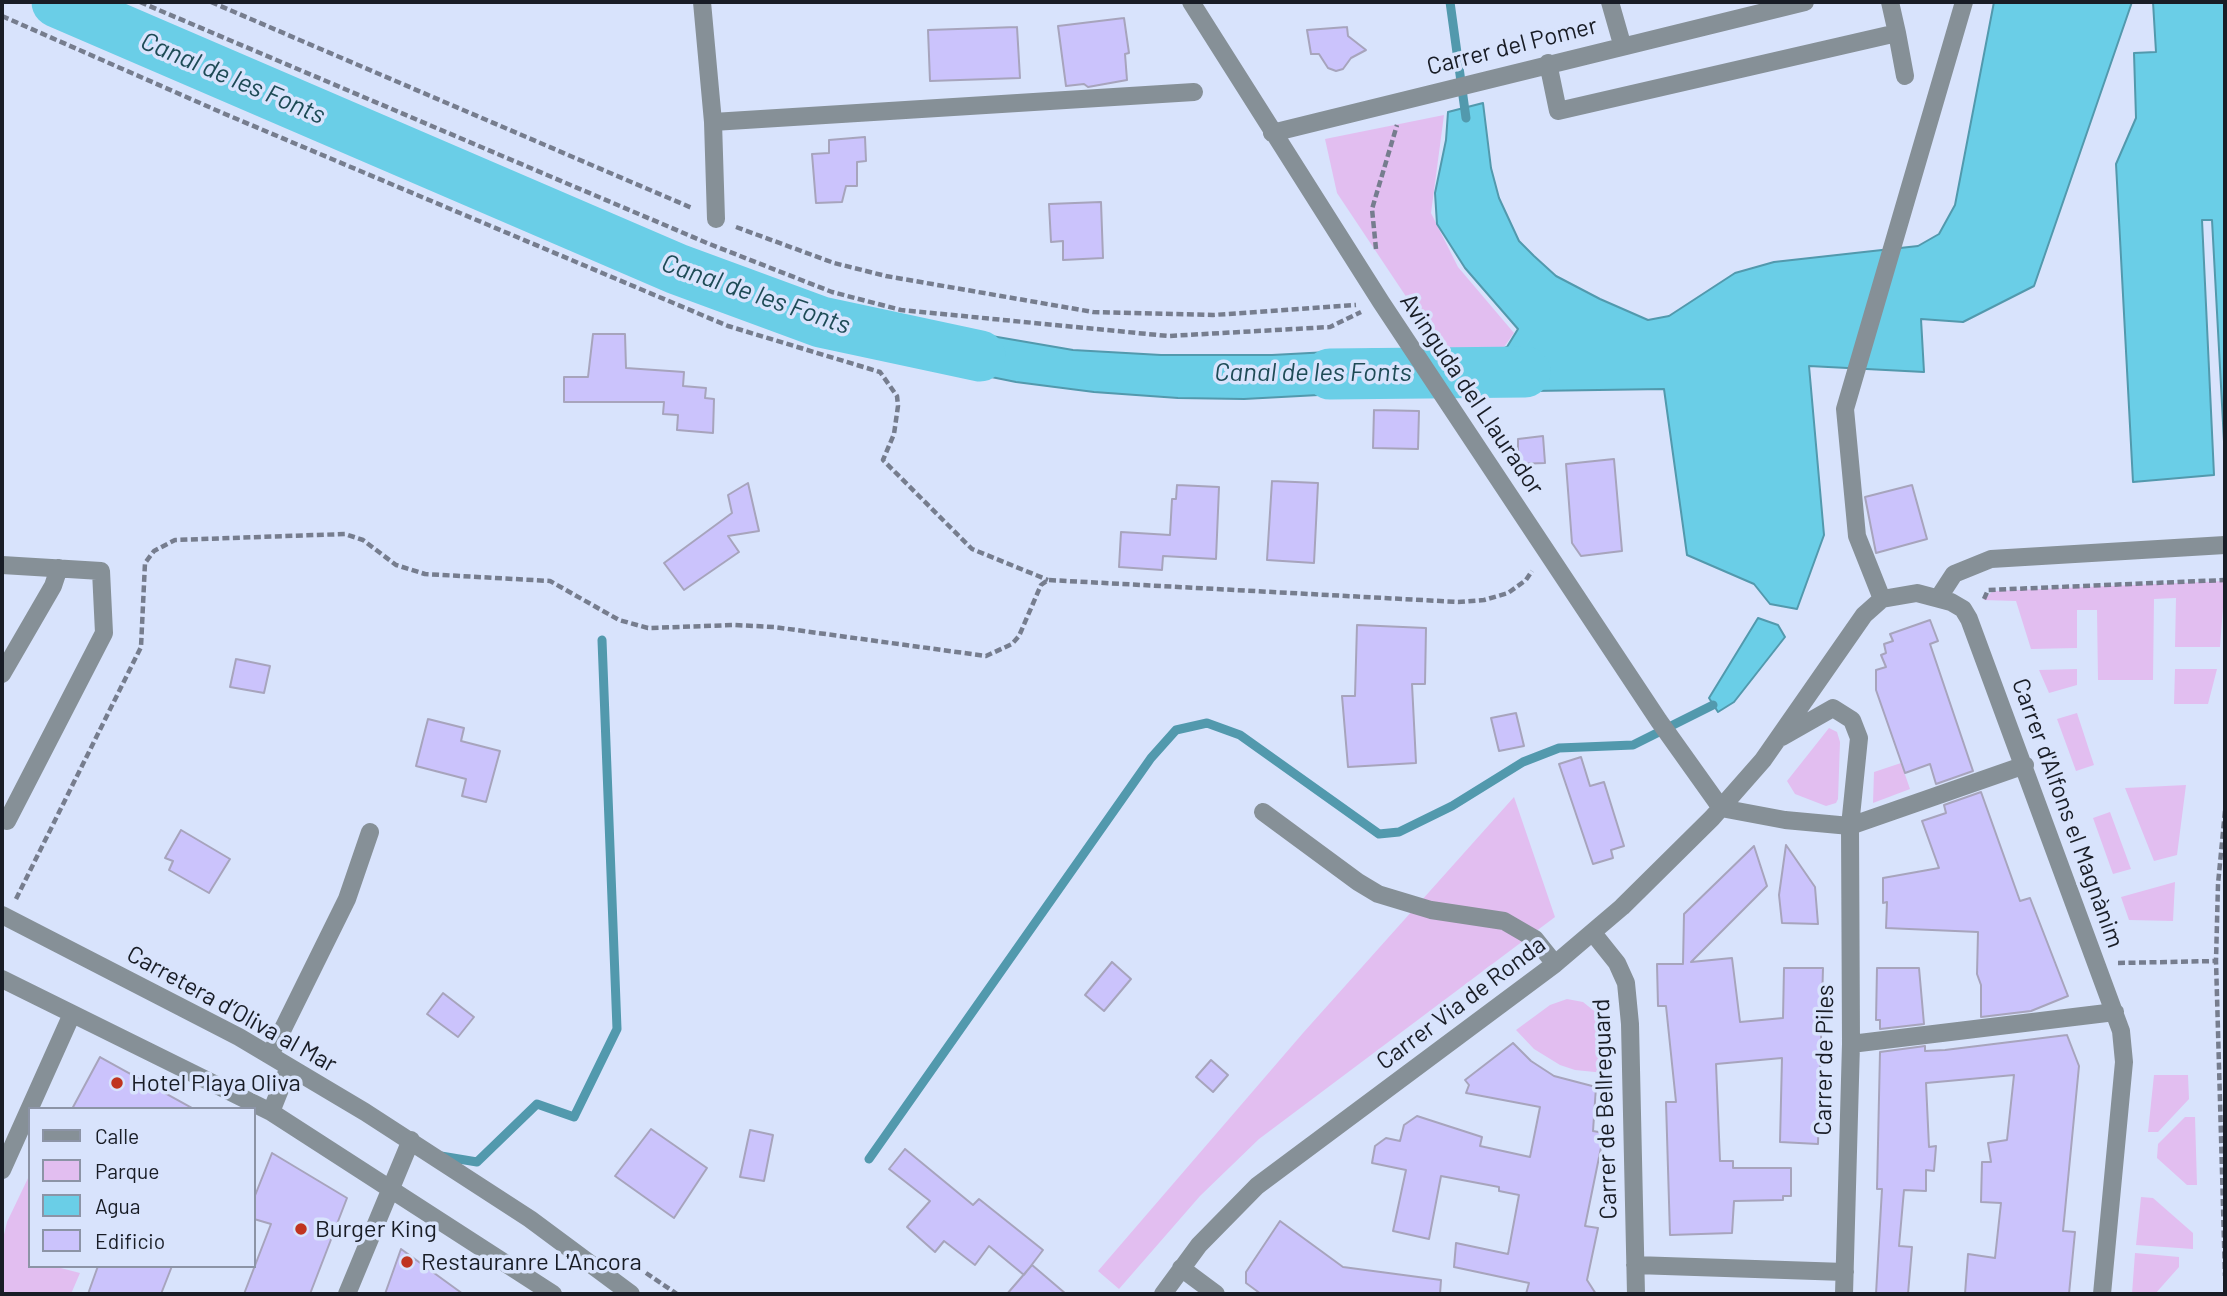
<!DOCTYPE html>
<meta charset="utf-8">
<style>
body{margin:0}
#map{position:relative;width:2227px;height:1296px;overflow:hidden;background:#d8e3fc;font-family:Barlow,sans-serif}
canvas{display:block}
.frame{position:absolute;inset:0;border:4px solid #191d26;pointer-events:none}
.legend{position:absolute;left:28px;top:1107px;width:228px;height:161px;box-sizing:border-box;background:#d8e3fc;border:2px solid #8c94a6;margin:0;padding:9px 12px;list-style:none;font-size:21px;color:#191d26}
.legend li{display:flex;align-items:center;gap:14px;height:35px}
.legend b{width:35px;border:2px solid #8c94a6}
</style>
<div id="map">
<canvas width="2227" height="1296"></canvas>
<div class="frame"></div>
<ul class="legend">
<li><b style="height:9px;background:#869097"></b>Calle</li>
<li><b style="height:19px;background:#e2bef0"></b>Parque</li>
<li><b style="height:19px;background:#6acee7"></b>Agua</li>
<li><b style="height:19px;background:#cbc3fc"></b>Edificio</li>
</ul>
</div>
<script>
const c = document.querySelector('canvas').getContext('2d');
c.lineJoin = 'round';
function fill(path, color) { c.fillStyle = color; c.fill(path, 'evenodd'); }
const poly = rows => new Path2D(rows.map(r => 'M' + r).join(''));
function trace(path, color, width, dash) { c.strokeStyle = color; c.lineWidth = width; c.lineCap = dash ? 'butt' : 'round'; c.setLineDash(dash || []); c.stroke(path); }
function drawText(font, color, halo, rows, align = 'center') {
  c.font = font + ' Barlow,sans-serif'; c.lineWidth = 7; c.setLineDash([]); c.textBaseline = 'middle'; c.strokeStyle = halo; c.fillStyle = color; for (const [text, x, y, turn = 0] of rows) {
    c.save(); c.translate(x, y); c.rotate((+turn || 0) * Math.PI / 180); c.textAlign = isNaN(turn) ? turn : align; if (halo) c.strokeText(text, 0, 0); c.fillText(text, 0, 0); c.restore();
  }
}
const green = poly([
 [1444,115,1431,213,1458,267,1514,333,1504,347,1497,351,1443,352,1337,193,1325,139],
 [2225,581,2220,647,2175,647,2176,598,2154,599,2153,680,2098,680,2097,610,2077,610,2077,648,2031,649,2016,601,1983,600,1993,591],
 [2077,669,2077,685,2049,693,2039,670],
 [2175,669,2217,669,2208,704,2174,704],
 [2077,713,2094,765,2076,771,2057,719],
 [1829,728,1837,732,1840,742,1838,799,1836,803,1826,806,1795,794,1787,781],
 [1901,763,1910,789,1873,803,1874,772],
 [2186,785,2177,855,2154,861,2125,788],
 [1514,797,1555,917,1259,1139,1200,1196,1119,1289,1098,1271,1303,1033],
 [2110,812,2131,869,2113,874,2093,818],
 [2175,882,2173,921,2129,920,2121,897],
 [1567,999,1583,1002,1598,1014,1604,1029,1605,1073,1575,1070,1560,1065,1534,1049,1516,1030,1550,1005],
 [2154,1075,2188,1075,2189,1099,2158,1132,2148,1132],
 [2185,1117,2195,1117,2197,1185,2187,1185,2157,1158,2158,1144],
 [30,1174,30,1266,53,1266,80,1273,71,1294,2,1294,2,1243,7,1222],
 [2141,1197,2153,1198,2193,1233,2193,1249,2136,1245],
 [2135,1253,2179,1257,2179,1267,2155,1294,2132,1294]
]);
const water = poly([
 [1994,2,2132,2,2034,286,1963,322,1921,319,1924,372,1809,366,1824,535,1797,609,1770,604,1754,584,1687,555,1664,389,1467,392,1443,352,1499,350,1507,347,1518,329,1465,268,1437,224,1435,193,1446,140,1448,112,1483,103,1491,168,1499,198,1519,241,1534,256,1556,276,1600,299,1648,320,1669,316,1735,273,1774,262,1918,246,1939,234,1955,205,1994,2],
 [2153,2,2225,2,2225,460,2212,220,2202,220,2214,475,2133,482,2116,164,2136,118,2134,53,2156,52,2153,2],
 [916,323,1073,350,1161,355,1272,355,1385,349,1412,390,1244,399,1178,398,1094,392,1016,382,907,360,916,323],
 [1758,618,1778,625,1785,637,1734,702,1718,712,1709,698,1758,618]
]);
const stream = poly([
 [1450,2,1466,118],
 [441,1156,477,1162,537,1104,574,1117,617,1029,602,640],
 [869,1159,1151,758,1176,730,1207,723,1240,735,1379,834,1399,832,1452,806,1523,762,1559,748,1633,745,1713,705]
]);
const river = poly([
 [57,2,677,269,821,322,980,356],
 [1330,374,1525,372]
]);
const building = poly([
 [1124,18,1129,53,1125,54,1127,80,1088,87,1084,84,1066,86,1058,26,1124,18],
 [1017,27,1020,78,930,81,928,30,1017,27],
 [1347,27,1348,36,1366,50,1351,58,1343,69,1336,71,1328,68,1319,54,1311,54,1307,30,1347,27],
 [865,137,866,161,857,162,857,186,846,186,842,202,816,203,812,154,829,153,829,140,865,137],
 [1101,202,1103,258,1063,260,1063,241,1051,242,1049,204,1101,202],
 [593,334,625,334,626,368,684,372,683,386,706,388,705,398,714,399,713,433,677,430,678,415,663,414,664,402,564,402,564,377,588,377,593,334],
 [1374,410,1419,411,1418,449,1373,448,1374,410],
 [1543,436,1545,463,1518,464,1518,439,1543,436],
 [1614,459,1622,551,1581,556,1572,543,1566,464,1614,459],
 [1272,481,1318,483,1314,563,1267,560,1272,481],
 [748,483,759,531,728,536,739,552,684,590,664,563,732,513,728,495,748,483],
 [1177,485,1219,487,1216,559,1163,556,1162,570,1119,567,1121,532,1170,535,1172,499,1176,499,1177,485],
 [1912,485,1927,539,1876,553,1865,497,1912,485],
 [1930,620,1938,641,1930,644,1973,771,1936,784,1930,764,1905,773,1876,690,1876,670,1886,667,1881,655,1886,653,1884,644,1893,641,1890,634,1930,620],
 [1357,625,1426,628,1425,684,1412,684,1416,763,1348,767,1342,696,1355,696,1357,625],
 [236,659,270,666,264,693,230,687,236,659],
 [1516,713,1524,746,1499,751,1491,718,1516,713],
 [428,719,464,728,461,741,500,751,486,802,462,796,466,779,416,766,428,719],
 [1581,757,1590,786,1604,782,1624,846,1611,850,1613,858,1593,864,1559,764,1581,757],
 [1981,792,2020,901,2030,898,2068,996,2031,1011,1981,1017,1981,985,1977,974,1978,932,1886,928,1887,902,1883,903,1883,878,1939,868,1922,821,1946,813,1944,805,1981,792],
 [181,830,230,859,209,893,169,870,173,861,165,858,181,830],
 [1786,845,1815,887,1818,924,1782,923,1779,895,1786,845],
 [1754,846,1767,886,1691,962,1732,958,1740,1022,1783,1018,1784,968,1823,968,1818,1144,1780,1142,1782,1058,1716,1064,1720,1161,1733,1161,1733,1168,1791,1168,1791,1196,1783,1196,1783,1200,1734,1201,1732,1233,1670,1235,1666,1102,1676,1102,1666,1006,1658,1006,1657,964,1683,964,1684,914,1754,846],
 [1112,962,1131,979,1104,1011,1085,995,1112,962],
 [1877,968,1919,968,1924,1024,1880,1029,1880,1020,1876,1020,1877,968],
 [443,993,474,1017,458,1037,427,1014,443,993],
 [2067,1035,2079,1066,2063,1231,2075,1232,2069,1294,1965,1294,1968,1254,1995,1258,2001,1203,1981,1202,1982,1162,1991,1162,1988,1143,2007,1140,2014,1075,1926,1083,1929,1147,1936,1146,1934,1171,1926,1170,1926,1191,1904,1190,1899,1246,1912,1247,1908,1294,1876,1294,1882,1189,1877,1189,1880,1052,1925,1046,1925,1051,1945,1050,2067,1035],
 [1513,1043,1531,1061,1554,1076,1596,1087,1593,1131,1604,1133,1585,1226,1598,1228,1587,1280,1596,1294,1526,1294,1529,1283,1454,1267,1456,1243,1508,1254,1519,1195,1499,1191,1499,1187,1441,1176,1429,1239,1393,1231,1406,1170,1372,1163,1375,1146,1386,1138,1400,1141,1404,1125,1417,1116,1482,1137,1480,1146,1530,1157,1540,1107,1466,1093,1469,1085,1465,1080,1513,1043],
 [100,1057,194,1109,72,1109,100,1057],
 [1211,1060,1228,1075,1213,1092,1196,1077,1211,1060],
 [651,1129,707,1168,674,1218,615,1176,651,1129],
 [750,1130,773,1135,764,1181,740,1177,750,1130],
 [905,1149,973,1205,979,1199,1043,1250,1024,1275,989,1246,975,1265,944,1241,935,1252,907,1227,930,1201,889,1169,905,1149],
 [272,1153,347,1198,310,1294,244,1294,271,1224,254,1219,254,1198,272,1153],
 [1280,1221,1343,1267,1441,1280,1440,1294,1261,1294,1246,1283,1246,1272,1280,1221],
 [401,1249,463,1294,385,1294,401,1249],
 [1032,1265,1066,1294,1007,1294,1032,1265],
 [98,1266,172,1266,161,1294,88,1294,98,1266]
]);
const path = poly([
 [140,2,707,243,832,292,901,310,1168,336,1330,327,1361,312],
 [211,2,692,208],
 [2,16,225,114,728,326,880,372,897,396,898,406,894,434,883,460,972,549,1048,580],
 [736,227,834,263,886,276,1093,312,1213,315,1356,305],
 [1376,249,1372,209,1397,125],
 [1984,599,1988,590,2225,580],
 [2225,811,2218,884,2216,961,2225,1276],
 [16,899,141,647,145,563,154,551,175,540,345,534,363,540,396,565,425,574,550,581,619,620,648,628,734,625,774,627,986,656,1012,644,1019,636,1041,585,1048,580,1458,602,1484,600,1508,593,1526,580,1532,571],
 [2118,963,2216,961],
 [646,1273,677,1294]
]);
const minor = poly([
 [702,2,713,122,716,219],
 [1191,2,1381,302,1659,721,1721,808],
 [1610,2,1622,44],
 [1897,33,1905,76],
 [1548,63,1558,111,1897,33,1890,2],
 [713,122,1194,92],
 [1272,133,1805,2],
 [2,565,101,571,104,633,7,821,2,818],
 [1939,597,1954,574,1991,559,2225,545],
 [1882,599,1857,536,1845,409,1964,2],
 [2,674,53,586,59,568],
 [1721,808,1785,820,1850,826,1859,738,1852,720,1833,708,1782,737],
 [1263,812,1358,882,1378,894,1431,910,1504,921,1535,939,1555,964],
 [2,915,239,1037,365,1112,530,1219,631,1294],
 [1593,933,1617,963,1626,983,1630,1024,1636,1294],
 [2,979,271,1112,553,1294],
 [1851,1044,2115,1012],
 [270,1055,347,899,370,832],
 [271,1112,289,1067],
 [2,1170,72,1014],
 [1635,1265,1845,1272],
 [1181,1268,1216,1294],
 [347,1294,411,1140],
 [1163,1294,1199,1245,1257,1186,1555,964,1622,907,1712,818,1763,760,1864,615,1882,599,1917,593,1951,602,1963,609,1969,619,2121,1031,2124,1062,2102,1294],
 [1844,1294,1851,1044,1850,826,2025,765]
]);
const markers = [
 [117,1083,7,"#c0341f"],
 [301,1229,7,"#c0341f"],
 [407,1262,7,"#c0341f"]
];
const streetNames = [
 ["Carrer del Pomer",1512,46,-14],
 ["Avinguda del Llaurador",1472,394,56],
 ["Carrer d'Alfons el Magnànim",2068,813,70],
 ["Carrer Via de Ronda",1461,1003,-37],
 ["Carretera d’Oliva al Mar",232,1009,29],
 ["Carrer de Piles",1824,1060,-89],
 ["Carrer de Bellreguard",1605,1109,-92]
];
const poiNames = [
 ["Hotel Playa Oliva",131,1083],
 ["Burger King",315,1229],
 ["Restauranre L'Ancora",421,1262]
];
const waterNames = [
 ["Canal de les Fonts",233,78,23],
 ["Canal de les Fonts",756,294,19],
 ["Canal de les Fonts",1313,372]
];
fill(green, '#e2bef0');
fill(water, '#6acee7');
trace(water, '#5299ad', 2);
trace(stream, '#5299ad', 9);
trace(river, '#6acee7', 51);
fill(building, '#cbc3fc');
trace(building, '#a7a4bc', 2);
trace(path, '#767d8e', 4.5, [7, 3.5]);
trace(minor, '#869097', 18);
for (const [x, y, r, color] of markers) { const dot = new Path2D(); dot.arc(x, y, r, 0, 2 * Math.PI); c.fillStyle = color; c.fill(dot); trace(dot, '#d8e3fc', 2.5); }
drawText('24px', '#191d26', '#d8e3fc', streetNames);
drawText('24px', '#191d26', '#d8e3fc', poiNames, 'left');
drawText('italic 26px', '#1e4b56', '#d8e3fc', waterNames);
</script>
